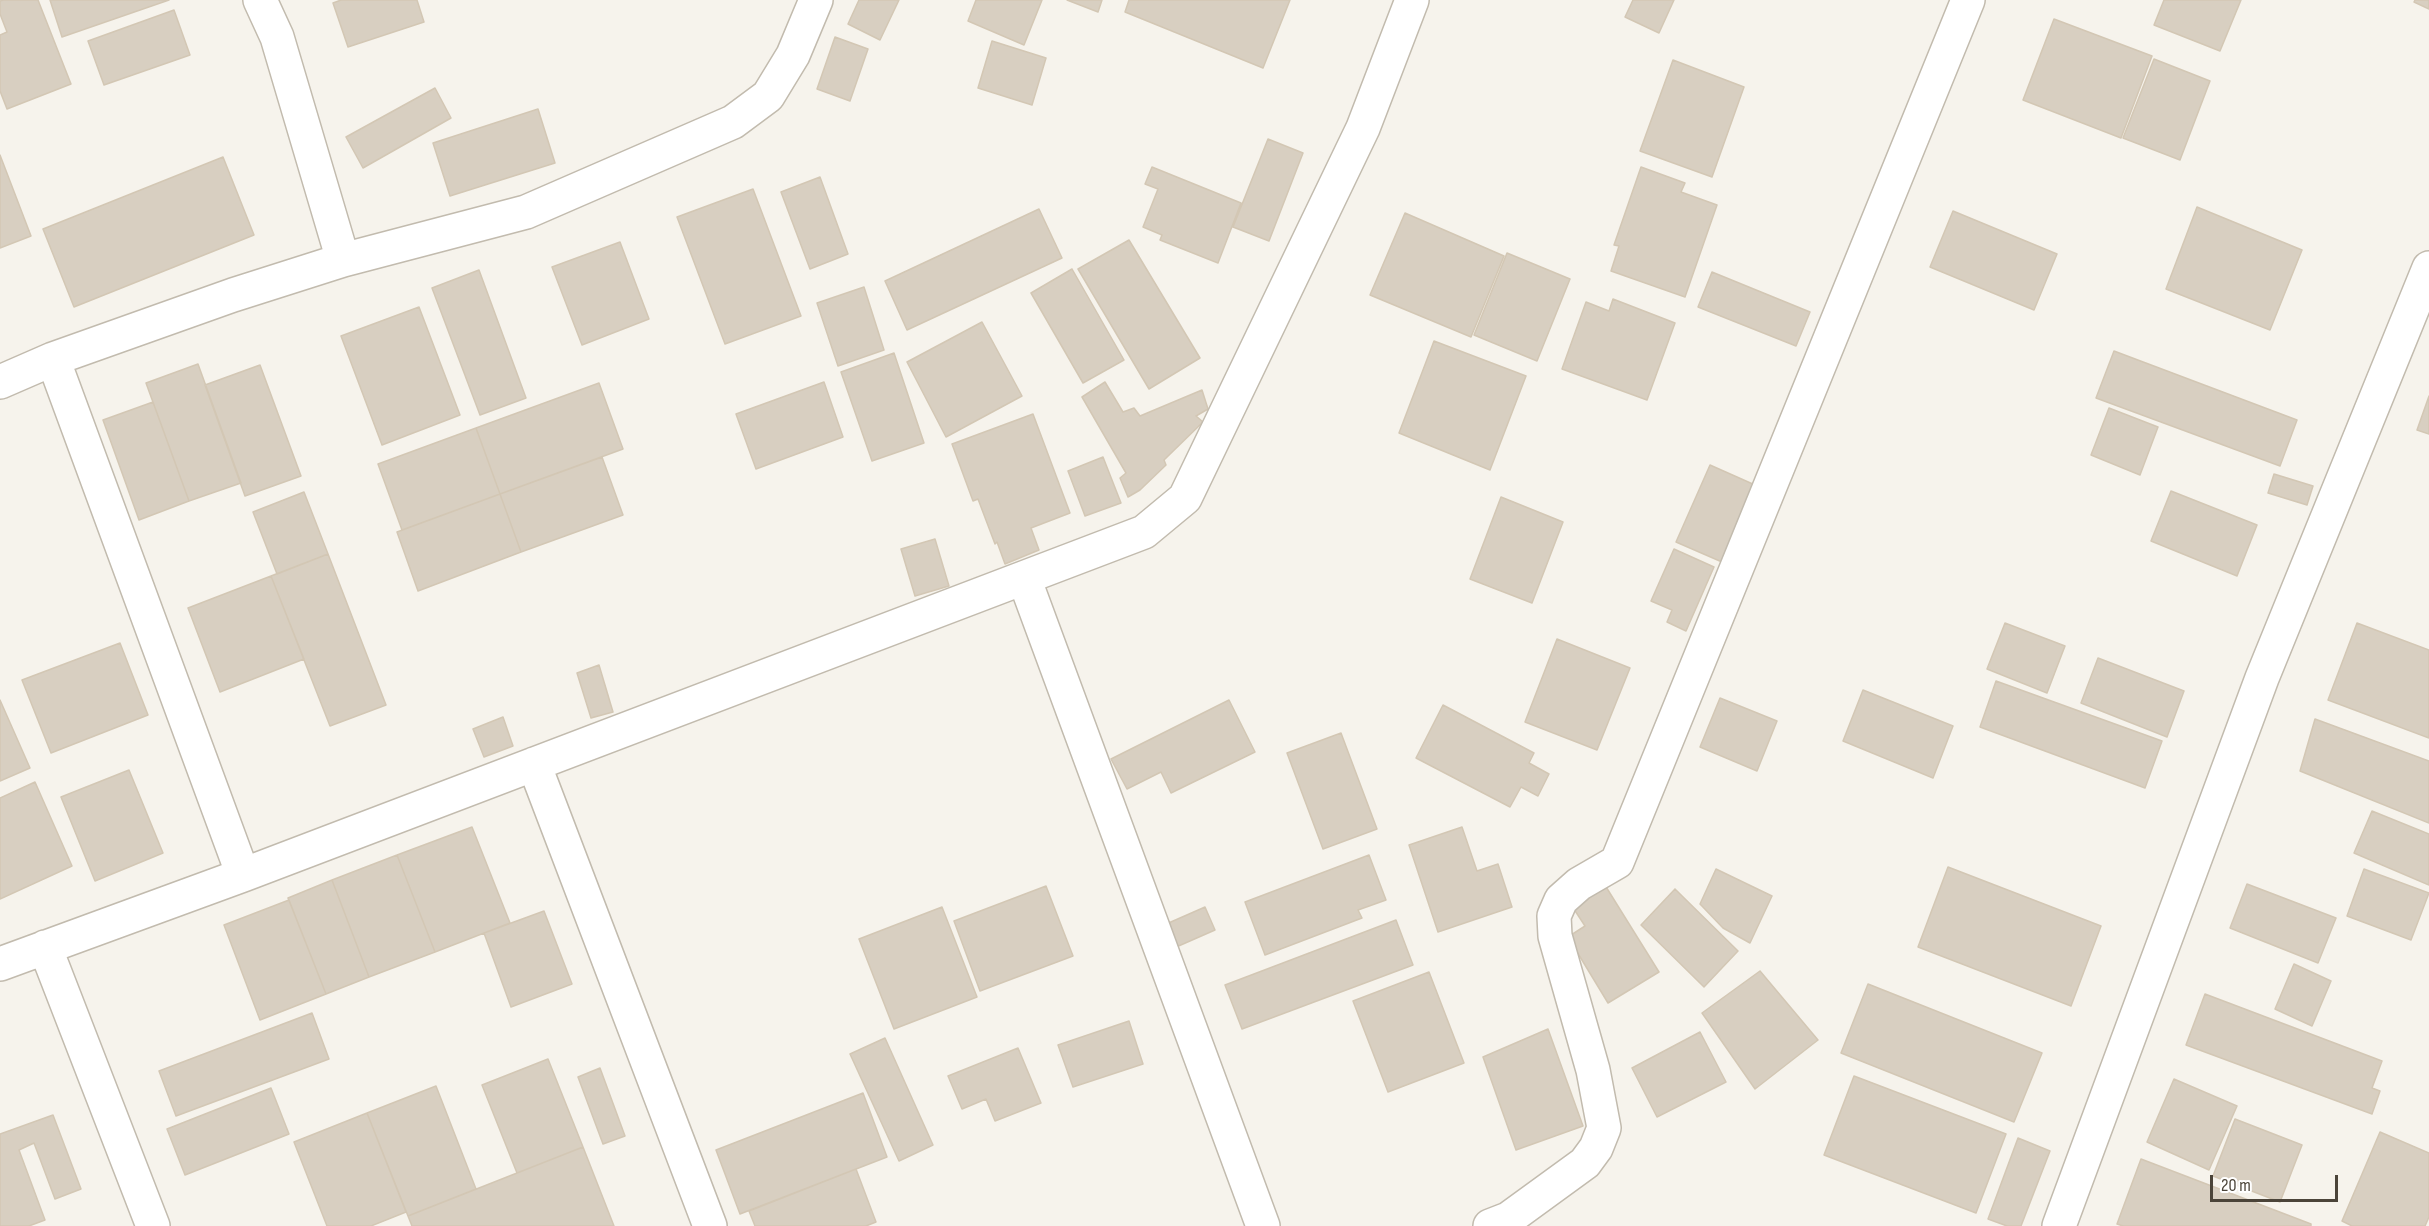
<!DOCTYPE html>
<style>
body{margin:0}
#map{position:relative;width:2429px;height:1226px;overflow:hidden;background:#f6f3ec;font-family:"Sofia Sans Condensed",sans-serif}
canvas{display:block}
.scale{position:absolute;left:2210px;top:1175px;width:128px;height:27px;box-sizing:border-box;border:3px solid #4b4439;border-top:0;padding-left:8px;font-size:18px;line-height:21px;white-space:nowrap;color:#4b4439;-webkit-text-stroke:4px #fff;paint-order:stroke}
</style>
<div id="map">
<canvas width="2429" height="1226"></canvas>
<div class="scale">20 m</div>
</div>
<script>
const c = document.querySelector('canvas').getContext('2d');
c.lineJoin = 'round';
function fill(path, color) { c.fillStyle = color; c.fill(path, 'evenodd'); }
const poly = rows => new Path2D(rows.map(r => 'M' + r).join(''));
function trace(path, color, width, dash) { c.strokeStyle = color; c.lineWidth = width; c.lineCap = dash ? 'butt' : 'round'; c.setLineDash(dash || []); c.stroke(path); }
const building = poly([
 [3,0,38,0,71,84,7,109,0,91,0,35,7,32,0,14,0,1,3,0],
 [50,0,169,0,62,37,50,0],
 [341,0,417,0,424,22,348,47,333,3,341,0],
 [859,0,899,0,880,40,848,24,859,0],
 [976,0,1042,0,1024,45,968,21,976,0],
 [1067,0,1102,0,1098,12,1067,0],
 [1129,0,1290,0,1263,68,1125,12,1129,0],
 [1633,0,1674,0,1659,33,1625,17,1633,0],
 [2164,0,2241,0,2220,51,2154,25,2164,0],
 [2415,0,2429,0,2429,9,2414,2,2415,0],
 [174,10,190,55,104,85,88,41,174,10],
 [2054,19,2152,56,2121,138,2023,100,2054,19],
 [835,37,868,49,850,101,817,89,835,37],
 [992,41,1046,58,1032,105,978,88,992,41],
 [2154,59,2210,81,2180,160,2123,138,2154,59],
 [1673,60,1744,87,1712,177,1640,151,1673,60],
 [435,88,451,118,363,168,346,137,435,88],
 [538,109,555,163,450,196,433,143,538,109],
 [1268,139,1303,153,1269,241,1233,227,1268,139],
 [0,155,31,236,0,248,0,155],
 [223,157,254,235,74,307,43,229,223,157],
 [1152,167,1241,203,1218,263,1160,240,1162,235,1143,227,1158,189,1145,184,1152,167],
 [1641,167,1685,183,1681,192,1717,205,1685,297,1611,271,1619,246,1614,245,1641,167],
 [820,177,848,254,810,269,781,192,820,177],
 [753,189,801,316,725,344,677,217,753,189],
 [2197,207,2302,250,2270,330,2166,289,2197,207],
 [1039,209,1062,258,907,330,885,281,1039,209],
 [1953,211,2057,254,2034,310,1930,267,1953,211],
 [1405,213,1504,256,1471,337,1370,295,1405,213],
 [1129,240,1200,358,1149,389,1078,269,1129,240],
 [620,242,649,319,582,345,552,267,620,242],
 [1507,253,1570,279,1537,361,1474,335,1507,253],
 [1072,269,1124,360,1083,383,1031,293,1072,269],
 [479,270,526,398,480,415,432,288,479,270],
 [1712,272,1810,312,1796,346,1698,307,1712,272],
 [864,287,884,350,838,366,817,303,864,287],
 [1613,299,1675,323,1647,400,1562,369,1586,302,1609,311,1613,299],
 [419,307,460,415,382,445,341,336,419,307],
 [982,322,1022,396,946,437,907,362,982,322],
 [1434,341,1526,376,1490,470,1399,433,1434,341],
 [2114,351,2297,420,2280,466,2096,398,2114,351],
 [894,353,924,443,872,461,841,372,894,353],
 [198,364,241,483,189,501,146,383,198,364],
 [260,365,301,476,245,496,205,385,260,365],
 [824,382,843,437,756,469,736,414,824,382],
 [1105,382,1123,412,1134,408,1140,416,1202,390,1208,409,1196,416,1203,422,1164,460,1166,465,1140,490,1128,497,1120,478,1126,473,1082,397,1105,382],
 [599,383,623,449,500,494,476,428,599,383],
 [2429,396,2429,434,2417,430,2429,396],
 [153,402,189,501,139,520,103,420,153,402],
 [2109,408,2158,427,2140,475,2091,455,2109,408],
 [1033,414,1070,513,1031,528,1039,550,1005,564,997,542,995,544,978,499,973,501,952,444,1033,414],
 [476,428,500,494,402,530,378,464,476,428],
 [602,457,623,515,521,552,500,494,602,457],
 [1103,457,1121,503,1085,516,1068,471,1103,457],
 [1710,465,1755,485,1722,562,1676,542,1710,465],
 [2274,474,2313,486,2307,505,2268,493,2274,474],
 [2171,491,2257,525,2237,576,2151,541,2171,491],
 [304,492,328,554,277,574,253,512,304,492],
 [500,494,521,552,418,591,397,532,500,494],
 [1501,497,1563,522,1532,603,1470,579,1501,497],
 [935,539,949,586,915,596,901,549,935,539],
 [1674,549,1714,567,1686,631,1667,622,1672,610,1651,601,1674,549],
 [328,554,386,705,330,726,271,576,328,554],
 [271,576,304,659,220,692,188,608,271,576],
 [2005,623,2065,646,2047,693,1987,669,2005,623],
 [2357,623,2429,650,2429,738,2328,700,2357,623],
 [1557,639,1630,668,1597,750,1525,722,1557,639],
 [120,643,148,715,51,753,22,680,120,643],
 [2098,658,2184,691,2167,737,2081,703,2098,658],
 [599,665,613,712,591,718,577,673,599,665],
 [1996,681,2162,741,2145,788,1980,727,1996,681],
 [1863,690,1953,726,1933,778,1843,741,1863,690],
 [1720,698,1777,721,1757,771,1700,747,1720,698],
 [0,700,30,768,0,781,0,700],
 [1229,700,1255,752,1171,793,1161,772,1127,789,1111,759,1229,700],
 [1443,705,1534,753,1529,763,1549,774,1538,796,1521,787,1510,807,1416,758,1443,705],
 [503,717,513,746,484,757,473,729,503,717],
 [2315,719,2429,761,2429,823,2300,771,2315,719],
 [1341,733,1377,829,1323,849,1287,753,1341,733],
 [129,770,163,853,95,881,61,797,129,770],
 [35,782,72,866,0,899,0,798,35,782],
 [2372,811,2429,834,2429,885,2354,853,2372,811],
 [472,827,510,923,435,952,397,855,472,827],
 [1462,827,1477,871,1498,864,1512,907,1438,932,1409,845,1462,827],
 [397,855,435,952,369,977,332,880,397,855],
 [1369,855,1386,900,1358,910,1362,918,1265,955,1245,902,1369,855],
 [1948,867,2101,926,2071,1006,1918,947,1948,867],
 [1716,869,1772,896,1750,943,1723,928,1700,904,1716,869],
 [2364,869,2429,893,2411,940,2347,916,2364,869],
 [332,880,369,977,326,994,288,898,332,880],
 [1603,882,1659,972,1608,1003,1568,937,1585,926,1570,903,1603,882],
 [2247,884,2336,918,2318,963,2230,928,2247,884],
 [1046,886,1073,956,980,991,954,921,1046,886],
 [1675,889,1738,951,1704,987,1641,925,1675,889],
 [289,900,326,994,260,1020,224,925,289,900],
 [942,907,977,997,894,1029,859,939,942,907],
 [1205,907,1215,930,1174,948,1164,925,1205,907],
 [544,911,572,984,511,1007,484,933,544,911],
 [1396,920,1413,965,1242,1029,1225,985,1396,920],
 [2294,964,2331,981,2312,1026,2275,1009,2294,964],
 [1760,971,1818,1040,1755,1089,1702,1013,1760,971],
 [1429,972,1464,1063,1388,1092,1353,1001,1429,972],
 [1868,984,2042,1053,2014,1122,1841,1053,1868,984],
 [2205,994,2382,1061,2372,1088,2380,1091,2372,1114,2186,1045,2205,994],
 [312,1013,329,1059,176,1116,159,1071,312,1013],
 [1129,1021,1143,1064,1073,1087,1058,1045,1129,1021],
 [1548,1029,1583,1126,1516,1150,1483,1057,1548,1029],
 [1700,1032,1726,1082,1657,1117,1632,1068,1700,1032],
 [885,1038,933,1145,899,1161,850,1054,885,1038],
 [1018,1048,1041,1103,995,1121,986,1099,962,1109,948,1076,1018,1048],
 [548,1059,583,1147,517,1173,482,1085,548,1059],
 [600,1068,625,1136,603,1144,578,1077,600,1068],
 [1854,1076,2006,1134,1976,1213,1824,1155,1854,1076],
 [2174,1079,2237,1106,2209,1170,2147,1142,2174,1079],
 [436,1086,476,1189,408,1216,367,1113,436,1086],
 [271,1088,289,1134,185,1175,167,1129,271,1088],
 [863,1093,887,1157,740,1214,716,1150,863,1093],
 [367,1113,406,1212,371,1226,327,1226,294,1142,367,1113],
 [53,1115,81,1189,55,1199,34,1143,19,1150,45,1220,29,1226,0,1226,0,1134,53,1115],
 [2235,1119,2302,1145,2280,1202,2213,1176,2235,1119],
 [2380,1132,2429,1153,2429,1217,2425,1226,2352,1226,2342,1221,2380,1132],
 [2018,1138,2050,1151,2021,1226,2007,1226,1988,1219,2018,1138],
 [583,1147,614,1226,412,1226,408,1216,583,1147],
 [2141,1159,2311,1224,2311,1226,2123,1226,2117,1224,2141,1159],
 [856,1169,876,1222,866,1226,755,1226,749,1211,856,1169]
]);
const minor = poly([
 [260,0,277,37,343,260],
 [53,359,243,875],
 [0,382,53,359,233,295,343,260,526,212,733,122,768,96,793,55,816,0],
 [1024,578,1263,1226],
 [534,764,710,1226],
 [45,947,153,1226],
 [0,964,243,875,1144,532,1185,498,1363,128,1412,0],
 [1490,1226,1508,1219,1585,1163,1596,1148,1604,1128,1593,1070,1555,936,1554,916,1561,900,1579,884,1617,862,1968,0],
 [2059,1226,2262,678,2429,268]
]);
fill(building, '#d8cfc1');
trace(building, '#d3c7b4', 1.5);
trace(minor, '#c2bbae', 36);
trace(minor, '#fff', 33);
</script>
